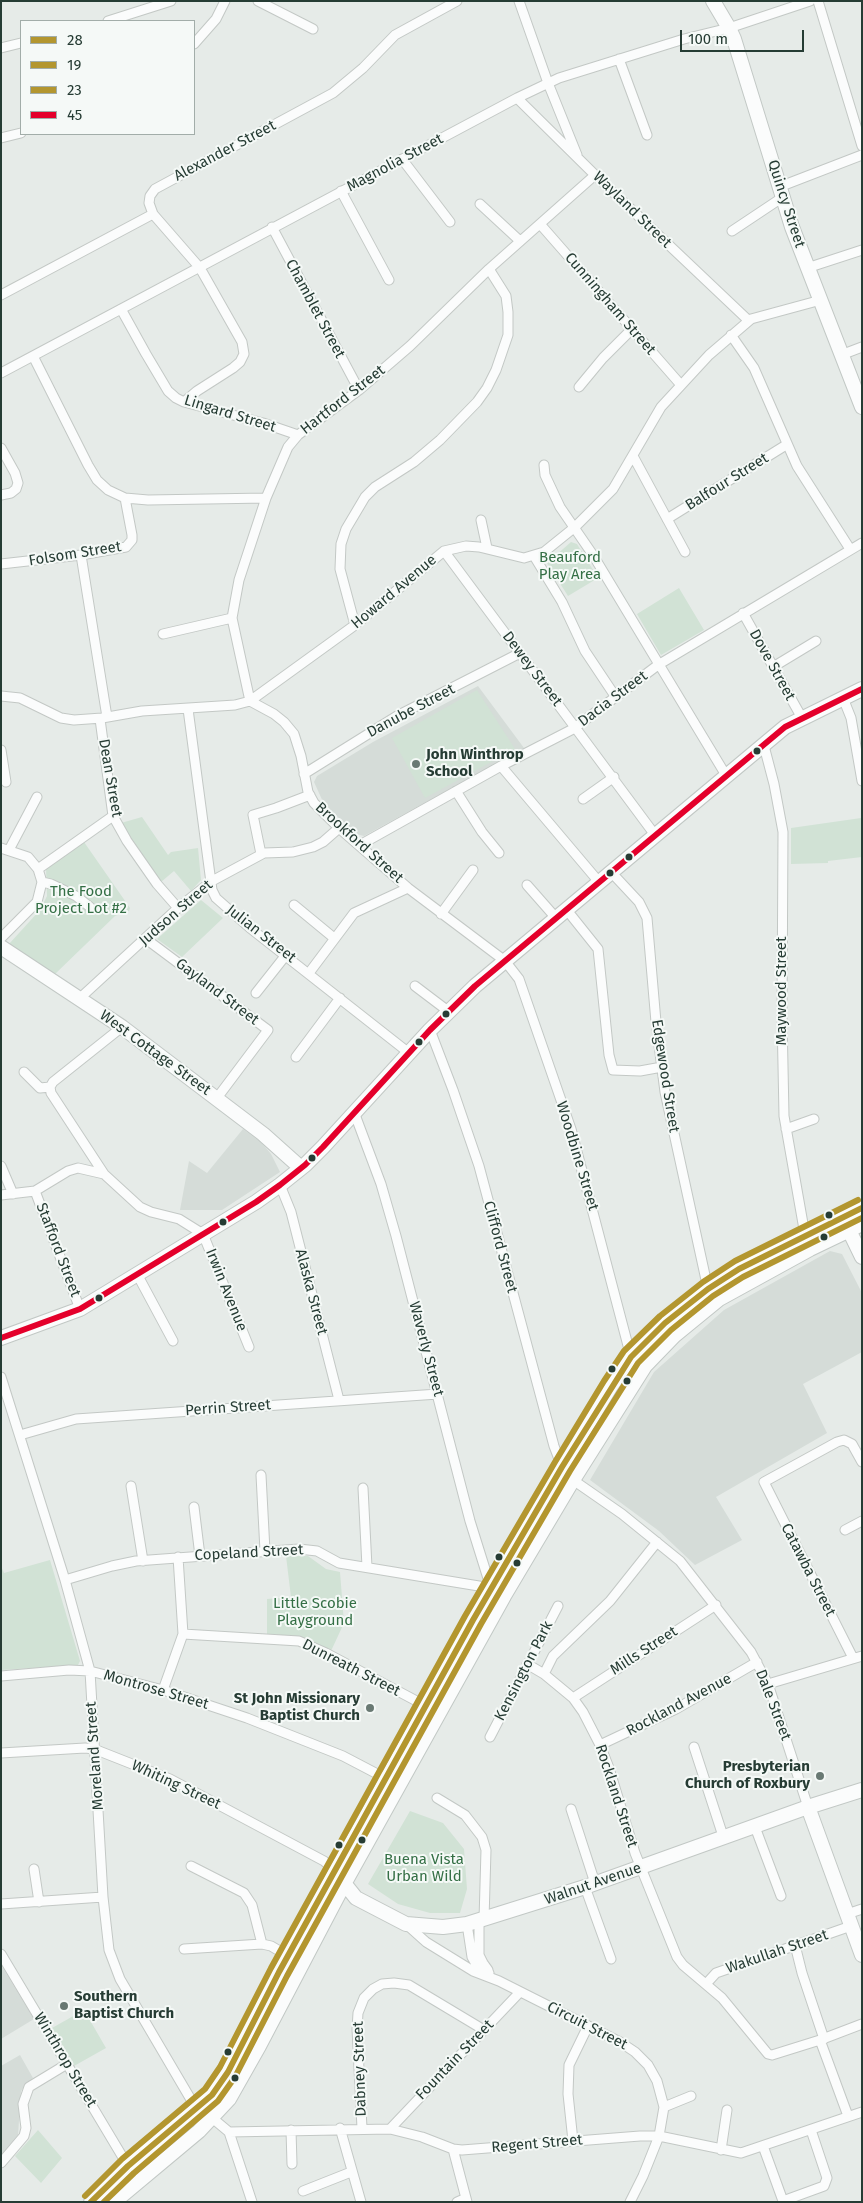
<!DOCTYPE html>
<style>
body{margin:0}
#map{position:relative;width:863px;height:2203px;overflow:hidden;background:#e6ebe8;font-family:"Fira Sans",sans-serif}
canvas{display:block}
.frame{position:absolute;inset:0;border:2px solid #263c34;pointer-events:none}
.legend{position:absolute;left:20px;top:20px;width:175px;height:115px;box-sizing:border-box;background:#f5f9f7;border:1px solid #a2ada9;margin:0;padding:6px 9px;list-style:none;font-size:15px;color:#263c34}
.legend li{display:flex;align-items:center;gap:10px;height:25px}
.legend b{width:25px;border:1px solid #a2ada9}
.scale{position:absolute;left:680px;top:30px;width:124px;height:22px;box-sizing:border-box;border:2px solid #263c34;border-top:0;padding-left:6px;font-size:15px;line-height:18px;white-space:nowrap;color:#263c34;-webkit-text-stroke:4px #f5f9f7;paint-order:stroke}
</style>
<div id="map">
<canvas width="863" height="2203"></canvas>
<div class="frame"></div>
<ul class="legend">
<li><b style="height:6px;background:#b3962f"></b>28</li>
<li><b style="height:6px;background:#b3962f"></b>19</li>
<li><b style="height:6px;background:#b3962f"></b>23</li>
<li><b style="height:6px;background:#e4002b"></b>45</li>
</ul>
<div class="scale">100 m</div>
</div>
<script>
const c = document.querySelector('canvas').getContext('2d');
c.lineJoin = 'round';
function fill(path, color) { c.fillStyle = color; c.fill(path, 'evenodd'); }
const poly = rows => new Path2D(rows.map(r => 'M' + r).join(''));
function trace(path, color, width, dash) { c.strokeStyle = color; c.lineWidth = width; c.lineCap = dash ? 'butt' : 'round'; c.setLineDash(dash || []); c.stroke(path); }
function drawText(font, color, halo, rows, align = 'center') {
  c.font = font + ' "Fira Sans",sans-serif'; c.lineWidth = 4; c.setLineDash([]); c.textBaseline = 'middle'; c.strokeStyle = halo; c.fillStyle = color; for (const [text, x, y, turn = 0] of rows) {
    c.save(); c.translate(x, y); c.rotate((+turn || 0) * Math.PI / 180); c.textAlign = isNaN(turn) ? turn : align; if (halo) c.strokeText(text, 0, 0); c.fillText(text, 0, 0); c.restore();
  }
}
const built = poly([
 [478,686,524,748,364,836,356,834,324,804,314,782,317,776,373,742],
 [243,1129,261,1142,271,1154,280,1172,222,1210,180,1210,189,1161,207,1173],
 [830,1251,842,1254,862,1293,862,1352,803,1384,827,1433,716,1497,742,1540,695,1565,659,1531,590,1480,654,1372,724,1310],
 [1,1965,34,2019,1,2039],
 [20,2055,33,2078,27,2083,21,2091,18,2135,1,2155,1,2066]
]);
const green = poly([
 [571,542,577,544,598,578,568,596,547,563],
 [679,588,704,630,661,655,637,614],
 [477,690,515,749,425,798,392,738],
 [142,817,168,855,171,852,198,848,201,880,191,891,174,871,161,882,121,823],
 [861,818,862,857,828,861,828,863,791,864,791,828],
 [84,842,130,908,129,911,115,916,54,975,9,944,40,910,47,896,46,868],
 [201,900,223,918,182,957,157,939],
 [286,1556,308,1556,326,1569,340,1572,344,1623,331,1651,297,1636,267,1634,267,1599,291,1597],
 [50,1560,80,1661,78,1665,1,1670,1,1566,4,1573],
 [410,1811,443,1823,464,1849,467,1889,460,1913,430,1913,398,1904,368,1884],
 [84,2010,106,2048,74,2066,52,2028],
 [38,2130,62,2158,41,2183,15,2156]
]);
const street = poly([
 [258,1,313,29],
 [519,1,548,83,577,155],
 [818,1,862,146],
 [108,21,171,1],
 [194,44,216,19,225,1],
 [1,48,21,43],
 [619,59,647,135],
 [517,98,595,175,748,320],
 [1,138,21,133],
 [402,159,450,222],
 [595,175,489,269,410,346,359,390,298,435,288,447,266,498,239,580,232,618,250,701,274,714,284,722,294,734,301,756,308,792,314,803,339,828,408,888,505,961,519,979,571,1129,631,1357],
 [779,187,862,155],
 [341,191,389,280],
 [480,204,520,241],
 [153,214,200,268,242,342,244,354,240,362,233,368,197,391,184,402],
 [540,224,681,385],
 [272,227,359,390],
 [732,231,783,197],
 [807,268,862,250],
 [1,295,153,214,149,203,150,196,155,189,333,93,363,68,395,35,457,1],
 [121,309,146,354,168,391,176,398,184,402,263,423,298,435],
 [731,335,754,368,797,466,850,549],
 [841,355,862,347],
 [33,356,88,465,97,480,108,490,125,498,148,500,266,498],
 [1,373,517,98,559,78,684,39,729,28,810,1],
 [579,387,603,358,632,329],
 [1,448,15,473,18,483,16,489,11,493,1,495],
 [633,456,685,552],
 [544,465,545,475,560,507,593,555,727,777],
 [667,519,786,445],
 [481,520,487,548],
 [444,551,655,835],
 [81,555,107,717],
 [534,556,562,602,585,651,615,696],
 [1,564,81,555,126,547,132,540,132,535,125,498],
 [743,613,802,718],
 [355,625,340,569,341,544,346,529,365,497,375,487,414,462,440,440,477,402,487,388,496,370,508,335,508,312,506,296,489,269],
 [163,634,232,618],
 [773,667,816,641],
 [1,696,20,698,61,718,74,720,102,718,142,711,235,705,250,701,355,625,444,551,466,546,479,547,524,558,544,552,575,527,613,489,661,407,709,355,751,319,821,300],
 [843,698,851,718,862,781],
 [188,709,212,890,216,898,250,928,409,1053],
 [100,719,113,816,127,841,157,884,178,908],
 [764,746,774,784,783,832,782,1016,784,1116,805,1235],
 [1,750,6,782],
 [501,766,599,882],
 [304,774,397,716,520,653],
 [456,791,482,832,499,853],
 [583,799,614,777],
 [360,845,501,766,573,729,658,665,862,543],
 [1,848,28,857,38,869,42,882,37,902,1,938],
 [9,850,37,797],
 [261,854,253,815,276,808,310,795],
 [38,869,113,816],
 [611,872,639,902,647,918,656,1022,665,1092,708,1289],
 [42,882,51,884,76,896,90,907],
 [527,885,556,918],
 [294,905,334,938],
 [566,909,598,949,609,1055,613,1070,640,1071,662,1067],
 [441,914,473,870],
 [146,939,268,1030,217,1098],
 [309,973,354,913,408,888],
 [415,986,448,1011],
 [256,993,286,955],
 [79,999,178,908,212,881,264,853,293,852,313,847,323,842,339,828],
 [122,1027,53,1082,50,1087,51,1093,104,1174,140,1207,151,1212,179,1219,203,1234,249,1347],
 [430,1030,453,1090,479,1166,554,1446,562,1467,573,1480,622,1514,680,1561,751,1652,768,1684,808,1807],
 [296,1057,340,998],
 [24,1072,40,1088,50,1087],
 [354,1112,381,1184,396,1236,470,1521,491,1588],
 [786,1129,814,1119],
 [1,1166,13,1194],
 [280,1185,291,1212,339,1400],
 [35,1191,80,1309],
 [1,1195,35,1191,68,1171,78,1168,104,1174],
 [137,1274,173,1341],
 [1,1377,65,1580,90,1671,103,1897,109,1950,120,1979,190,2098,199,2107,229,2132,390,2129,422,2137,453,2149,462,2150,640,2136,659,2136,741,2153,862,2112],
 [20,1435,76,1419,438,1394],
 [261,1475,265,1551],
 [131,1486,143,1561],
 [363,1488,367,1567],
 [194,1507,200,1556],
 [845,1530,862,1521],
 [65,1580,112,1566,136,1561,299,1549,317,1551,339,1563,491,1588,504,1596],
 [183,1634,299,1641,326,1653,426,1706],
 [853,1658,764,1482,837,1442,844,1440,852,1444,862,1462],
 [527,1664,544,1674,573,1698,583,1712,600,1745,609,1768,635,1853,677,1957,683,1965,722,1998,768,2054,772,2055,820,2040,862,2024],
 [544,1674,553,1656,610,1601,657,1542],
 [1,1676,69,1670,90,1671,163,1690,247,1718,343,1756,387,1779],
 [768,1684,862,1656],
 [163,1690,183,1634,178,1557],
 [573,1698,716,1605],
 [490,1737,558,1606],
 [600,1745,676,1709,757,1662],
 [694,1747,724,1839],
 [1,1753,85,1748,94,1749,170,1779,324,1861,335,1871],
 [437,1798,465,1815,482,1837,486,1850,484,1920],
 [571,1809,595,1883],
 [755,1827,781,1896],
 [191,1866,244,1893,252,1905,262,1944],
 [34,1869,39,1902],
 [585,1887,611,1959],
 [1,1904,103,1897],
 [847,1914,862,1909],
 [479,1921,479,1955,483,1963,488,1970],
 [406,1924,426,1942,473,1971,499,1981,620,2042,635,2052,648,2065,657,2081,664,2107,659,2136,643,2176,630,2202],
 [467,1924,472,1957,476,1964,489,1973],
 [795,1945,802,1973,824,2039],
 [184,1949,262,1944,271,1946,288,1956],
 [1,1954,128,2166],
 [706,1984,716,1973,851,1926],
 [820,2040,848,2116],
 [664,2107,691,2096],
 [340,2128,361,2202],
 [362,2128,357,2029,358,2013,364,1998,373,1989,382,1984,394,1983,409,1985,484,2030],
 [390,2129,520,1992],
 [291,2130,292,2164],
 [229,2132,252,2202],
 [573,2141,568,2094,569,2065,588,2026],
 [763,2146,783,2201,824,2186,827,2178,811,2130],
 [453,2149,467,2202],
 [721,2150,727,2110],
 [1,2163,24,2136,26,2128,23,2104,29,2087,67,2064],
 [303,2191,351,2172],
 [457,2202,466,2198]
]);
const secondary = poly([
 [713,1,729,28,734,39,792,227,862,407],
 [1,947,122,1027,263,1134,301,1168],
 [846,1224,862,1257],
 [1,1338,80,1309,256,1202,280,1185,305,1165,323,1147,430,1030,475,986,785,727,862,689],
 [808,1807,862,1955],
 [340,1878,356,1898,406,1924,443,1927,467,1924,585,1887,808,1807,862,1790],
 [91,2202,128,2166,199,2107,212,2095,228,2072,279,1972,362,1824,473,1620,562,1467,611,1386,631,1357,665,1323,708,1289,739,1269,862,1208],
 [114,2202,199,2131,229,2099,259,2046,344,1884,504,1596,573,1480,645,1366,675,1335,719,1299,810,1249,862,1224]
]);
const bus1 = poly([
 [91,2202,128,2166,212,2095,228,2072,279,1972,473,1620,562,1467,631,1357,665,1323,708,1289,739,1269,862,1208]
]);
const bus2 = poly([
 [104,2202,134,2173,218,2101,235,2077,287,1976,481,1624,570,1471,638,1363,671,1330,713,1296,743,1277,862,1218]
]);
const bus3 = poly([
 [85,2196,122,2159,205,2089,220,2067,271,1968,465,1616,555,1462,604,1381,624,1351,660,1316,703,1282,735,1261,858,1200]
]);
const bus4 = poly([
 [1,1338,80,1309,256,1202,280,1185,305,1165,323,1147,430,1030,475,986,785,727,862,689]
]);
const markers = [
 [757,751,4.5,"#263c34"],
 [416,764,5,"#697973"],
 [629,857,4.5,"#263c34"],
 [610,873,4.5,"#263c34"],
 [446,1014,4.5,"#263c34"],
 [419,1042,4.5,"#263c34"],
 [312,1158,4.5,"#263c34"],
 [829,1215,4.5,"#263c34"],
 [223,1222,4.5,"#263c34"],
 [824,1237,4.5,"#263c34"],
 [99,1298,4.5,"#263c34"],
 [612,1369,4.5,"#263c34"],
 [627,1381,4.5,"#263c34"],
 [499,1557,4.5,"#263c34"],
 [517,1563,4.5,"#263c34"],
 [370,1708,5,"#697973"],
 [820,1776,5,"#697973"],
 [362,1840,4.5,"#263c34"],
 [339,1845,4.5,"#263c34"],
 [64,2006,5,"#697973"],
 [228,2052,4.5,"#263c34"],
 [235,2078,4.5,"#263c34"]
];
const streetNames = [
 ["Alexander Street",225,151,-28],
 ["Magnolia Street",395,163,-28],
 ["Quincy Street",786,204,72],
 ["Wayland Street",632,210,44],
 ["Cunningham Street",610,304,49],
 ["Chamblet Street",315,309,62],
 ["Hartford Street",343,400,-38],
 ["Lingard Street",230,414,17],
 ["Balfour Street",727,482,-32],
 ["Folsom Street",75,554,-9],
 ["Howard Avenue",394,592,-40],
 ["Dove Street",772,665,61],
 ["Dewey Street",532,669,53],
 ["Dacia Street",613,699,-37],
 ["Danube Street",411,711,-28],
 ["Dean Street",110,778,80],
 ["Brookford Street",359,843,42],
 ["Judson Street",176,913,-41],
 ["Julian Street",261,934,38],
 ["Maywood Street",782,991,-90],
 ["Gayland Street",217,992,37],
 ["West Cottage Street",155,1053,36],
 ["Edgewood Street",665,1076,81],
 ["Woodbine Street",577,1156,73],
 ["Clifford Street",500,1247,75],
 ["Stafford Street",58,1250,69],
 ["Irwin Avenue",226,1290,68],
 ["Alaska Street",311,1292,75],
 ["Waverly Street",426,1349,75],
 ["Perrin Street",228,1408,-4],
 ["Copeland Street",249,1553,-3],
 ["Catawba Street",808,1570,63],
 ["Mills Street",644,1651,-33],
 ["Dunreath Street",351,1668,27],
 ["Kensington Park",524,1671,-63],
 ["Montrose Street",156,1690,16],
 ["Rockland Avenue",679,1705,-28],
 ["Dale Street",773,1705,69],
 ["Moreland Street",95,1756,-94],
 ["Whiting Street",176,1785,25],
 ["Rockland Street",616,1796,72],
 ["Walnut Avenue",593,1884,-19],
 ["Wakullah Street",777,1952,-19],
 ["Circuit Street",587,2026,27],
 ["Winthrop Street",65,2060,59],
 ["Fountain Street",455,2060,-46],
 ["Dabney Street",360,2069,-92],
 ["Regent Street",537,2144,-5]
];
const parkNames = [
 ["Beauford",570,558],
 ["Play Area",570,575],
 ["The Food",81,892],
 ["Project Lot #2",81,909],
 ["Little Scobie",315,1604],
 ["Playground",315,1621],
 ["Buena Vista",424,1860],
 ["Urban Wild",424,1877]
];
const poiNames = [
 ["John Winthrop",426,755],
 ["School",426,772],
 ["St John Missionary",360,1699,"right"],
 ["Baptist Church",360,1716,"right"],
 ["Presbyterian",810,1767,"right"],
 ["Church of Roxbury",810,1784,"right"],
 ["Southern",74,1997],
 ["Baptist Church",74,2014]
];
fill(built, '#d5dcd8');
fill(green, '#d1e2d5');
trace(street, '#c3c8c5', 11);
trace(secondary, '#c2c8c5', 16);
trace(street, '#fbfcfc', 9);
trace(secondary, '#fbfcfc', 14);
trace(bus1, '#b3962f', 6);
trace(bus2, '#b3962f', 6);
trace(bus3, '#b3962f', 6);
trace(bus4, '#e4002b', 6);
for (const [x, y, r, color] of markers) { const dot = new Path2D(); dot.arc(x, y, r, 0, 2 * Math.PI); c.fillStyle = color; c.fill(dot); trace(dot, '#f5f9f7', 2); }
drawText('15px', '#263c34', '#f5f9f7', streetNames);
drawText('15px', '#346f45', '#f5f9f7', parkNames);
drawText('bold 15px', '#263c34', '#f5f9f7', poiNames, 'left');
</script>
